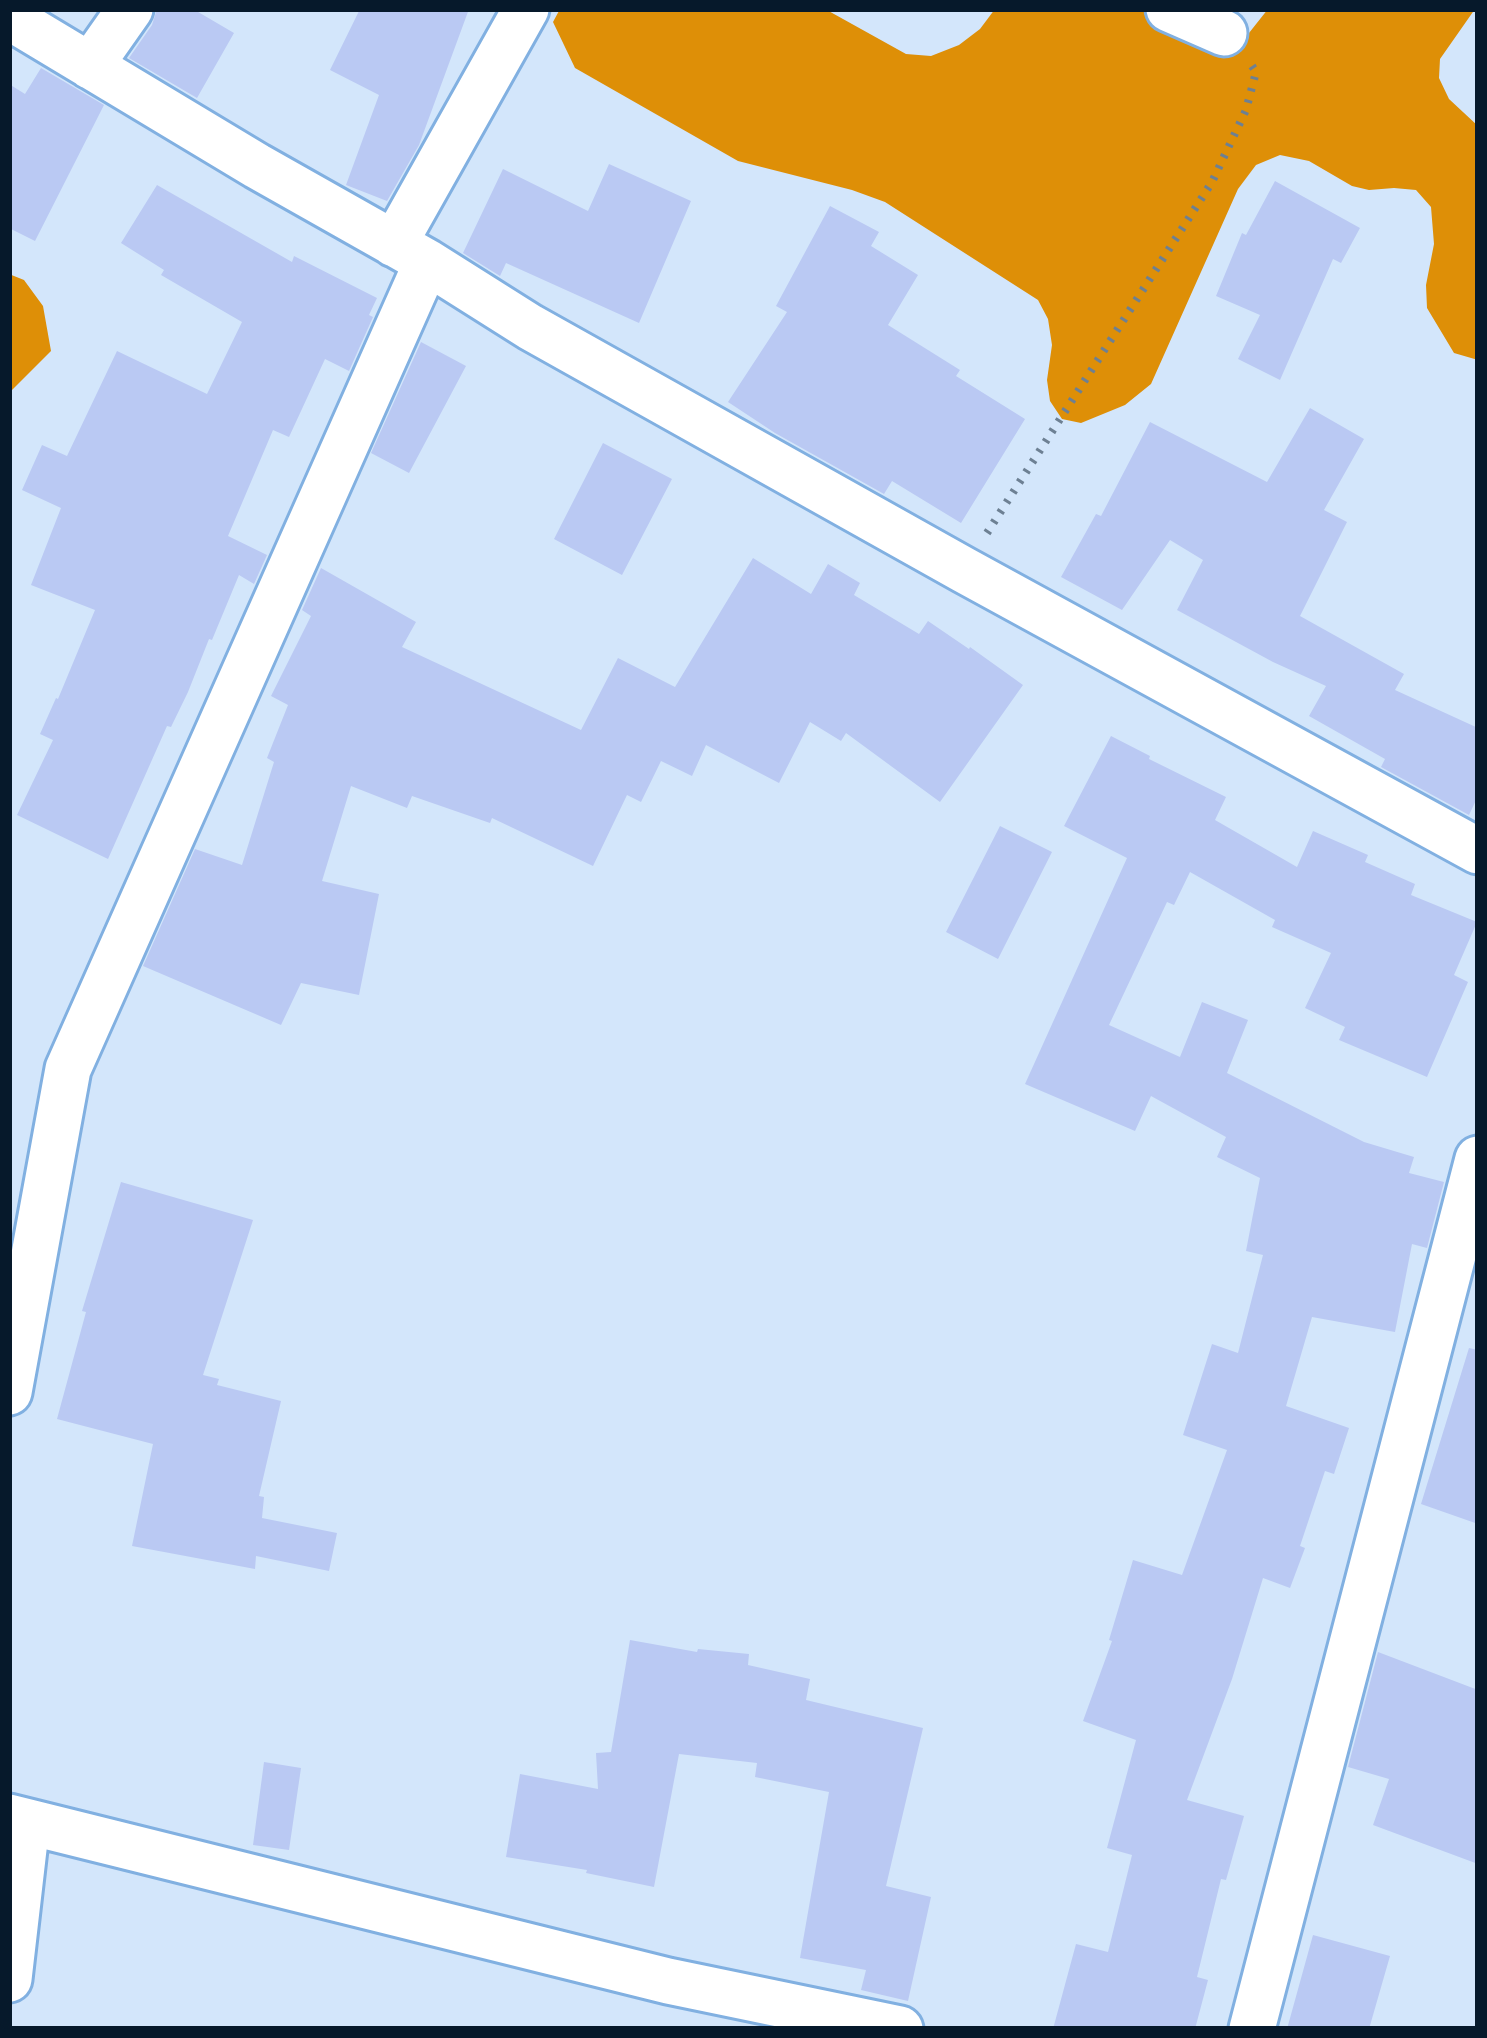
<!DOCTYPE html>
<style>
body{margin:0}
#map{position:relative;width:1487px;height:2038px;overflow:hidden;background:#d3e6fb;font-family:"Crimson Pro",serif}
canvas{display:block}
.frame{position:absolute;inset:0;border:12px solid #06192b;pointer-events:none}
</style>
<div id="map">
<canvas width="1487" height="2038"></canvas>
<div class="frame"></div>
</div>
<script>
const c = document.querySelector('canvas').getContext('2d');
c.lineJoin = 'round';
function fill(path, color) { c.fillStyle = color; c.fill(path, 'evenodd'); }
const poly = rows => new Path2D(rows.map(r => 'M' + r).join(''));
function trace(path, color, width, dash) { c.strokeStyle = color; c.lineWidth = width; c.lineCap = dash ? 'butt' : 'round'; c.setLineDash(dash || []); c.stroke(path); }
const forest = poly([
 [560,9,825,9,906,54,931,56,959,45,980,29,995,9,1169,9,1238,37,1249,33,1268,9,1475,9,1440,59,1439,78,1449,99,1478,126,1478,360,1454,353,1427,308,1426,285,1434,244,1431,207,1416,190,1394,188,1369,190,1352,186,1309,161,1280,155,1256,165,1238,189,1151,384,1125,405,1081,423,1062,419,1050,401,1047,380,1052,345,1048,319,1038,300,885,202,852,190,738,161,575,68,553,22],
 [9,274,24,280,43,306,51,351,9,393]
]);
const building = poly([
 [157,9,193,9,234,33,197,98,129,58,152,25],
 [360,9,469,9,419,145,387,201,346,185,379,95,330,70],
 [41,68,104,105,35,241,9,228,9,84,25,94],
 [609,164,691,201,639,323,506,263,500,276,463,253,503,169,588,211],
 [1275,181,1360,228,1341,263,1333,259,1280,380,1238,359,1260,315,1216,296,1242,233,1246,235],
 [157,185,292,262,294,256,377,298,369,315,373,317,349,371,325,359,289,437,273,430,228,536,267,555,254,584,239,575,212,640,209,639,188,692,171,727,167,726,108,859,17,815,53,740,40,734,56,698,58,699,95,610,31,585,61,508,22,490,42,445,67,456,117,351,207,394,242,322,161,275,164,270,121,243],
 [830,206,879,232,871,246,918,275,888,325,960,370,956,376,1025,419,961,523,892,481,884,494,775,433,728,402,787,312,776,306],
 [421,342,466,366,409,473,371,453],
 [1310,408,1364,439,1324,510,1347,522,1300,616,1404,674,1395,690,1478,728,1478,796,1469,815,1381,767,1385,759,1309,716,1326,686,1273,662,1177,610,1203,560,1170,540,1122,610,1061,577,1096,514,1101,516,1150,422,1267,482],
 [603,443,672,479,622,575,554,539],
 [753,558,811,594,828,564,860,583,854,595,919,634,928,621,969,649,970,647,1023,685,940,802,846,733,841,741,810,722,779,783,706,745,692,776,661,761,641,802,627,795,593,866,492,818,490,823,412,796,407,808,351,786,322,881,379,894,359,995,301,983,281,1025,143,966,195,849,242,865,274,762,267,758,288,705,271,696,311,616,302,610,321,568,416,622,402,647,581,730,618,658,675,687],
 [1111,736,1150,756,1149,759,1226,797,1215,820,1297,867,1313,831,1368,855,1365,862,1415,884,1411,895,1477,922,1454,975,1468,982,1427,1077,1339,1040,1345,1027,1305,1008,1331,953,1272,927,1275,920,1190,872,1174,905,1167,902,1109,1025,1180,1057,1202,1002,1248,1020,1227,1073,1364,1142,1414,1157,1409,1173,1444,1182,1427,1248,1412,1244,1395,1332,1312,1317,1286,1406,1349,1428,1334,1474,1325,1471,1300,1546,1305,1548,1290,1588,1263,1578,1232,1679,1187,1800,1244,1816,1226,1880,1221,1879,1197,1977,1208,1980,1195,2029,1053,2029,1076,1944,1108,1952,1132,1855,1107,1848,1136,1740,1083,1721,1112,1641,1109,1640,1133,1560,1182,1575,1227,1450,1183,1435,1212,1344,1238,1353,1263,1255,1246,1251,1260,1178,1217,1157,1226,1137,1151,1096,1135,1131,1025,1084,1127,858,1064,826],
 [1000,826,1052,852,998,959,946,932],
 [121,1182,253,1220,203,1375,219,1379,217,1385,281,1401,259,1496,264,1497,262,1518,337,1533,329,1571,256,1556,255,1569,132,1546,153,1444,57,1419,86,1312,82,1311],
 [1469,1348,1478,1350,1478,1524,1421,1504],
 [630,1640,697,1652,698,1649,749,1654,748,1665,810,1679,806,1700,923,1728,886,1886,931,1897,908,2001,861,1990,866,1970,800,1958,829,1792,755,1777,757,1763,679,1754,654,1887,586,1873,587,1870,506,1857,520,1774,598,1789,596,1753,611,1752],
 [1378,1652,1478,1690,1478,1864,1373,1825,1389,1779,1348,1767],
 [264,1762,301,1768,289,1850,253,1845],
 [1313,1935,1390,1956,1369,2029,1287,2029]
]);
const path = poly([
 [987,533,1212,182,1246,110,1256,72,1252,66]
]);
const street = poly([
 [1169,9,1224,33],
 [9,17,257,166,427,262,530,327,964,570,1478,851],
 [90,66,130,9],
 [394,244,526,9],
 [9,1392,68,1069,427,262],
 [9,1817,668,1981,900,2029],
 [9,1979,27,1823],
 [1252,2029,1478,1159]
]);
fill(forest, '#de8f07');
fill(building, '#bac9f3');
trace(street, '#81b0e1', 51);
trace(path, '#6d8093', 8, [3, 9]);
trace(street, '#fff', 45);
</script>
